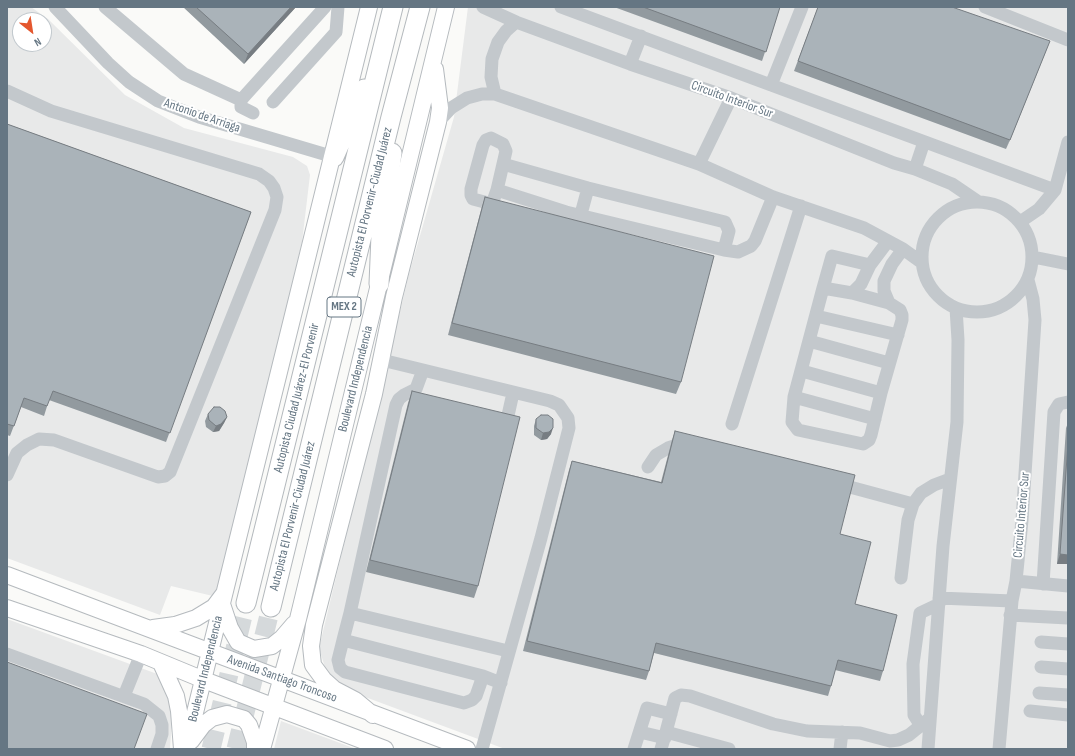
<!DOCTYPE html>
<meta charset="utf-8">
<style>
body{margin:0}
#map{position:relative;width:1075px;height:756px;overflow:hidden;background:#fafaf8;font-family:"Sofia Sans Condensed",sans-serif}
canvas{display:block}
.frame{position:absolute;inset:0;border:8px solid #657683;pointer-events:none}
.north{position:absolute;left:12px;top:12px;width:40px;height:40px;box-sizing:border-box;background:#fff;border:1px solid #c1c8cd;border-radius:50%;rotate:150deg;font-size:11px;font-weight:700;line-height:16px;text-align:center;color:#657683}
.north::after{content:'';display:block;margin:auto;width:14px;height:18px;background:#e4572e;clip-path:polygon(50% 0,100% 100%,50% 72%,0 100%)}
</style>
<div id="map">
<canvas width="1075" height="756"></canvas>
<div class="frame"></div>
<div class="north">N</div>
</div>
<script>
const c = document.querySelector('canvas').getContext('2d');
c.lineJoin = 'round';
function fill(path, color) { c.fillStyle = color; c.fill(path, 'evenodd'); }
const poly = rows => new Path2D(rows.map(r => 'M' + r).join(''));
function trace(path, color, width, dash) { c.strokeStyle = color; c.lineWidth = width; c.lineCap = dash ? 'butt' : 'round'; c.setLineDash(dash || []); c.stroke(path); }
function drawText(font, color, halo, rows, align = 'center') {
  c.font = font + ' "Sofia Sans Condensed",sans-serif'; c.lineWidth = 4; c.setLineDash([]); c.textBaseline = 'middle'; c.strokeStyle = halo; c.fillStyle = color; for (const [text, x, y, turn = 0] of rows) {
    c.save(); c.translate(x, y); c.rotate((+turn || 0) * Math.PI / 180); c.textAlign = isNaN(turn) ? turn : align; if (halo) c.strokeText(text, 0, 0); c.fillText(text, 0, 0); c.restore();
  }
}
const built = poly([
 [7,7,31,7,48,19,125,95,184,128,293,157,307,166,310,175,302,242,217,597,171,586,160,615,7,558],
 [20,20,44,20,44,44,20,44],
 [468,7,1068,7,1068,749,505,749,349,691,327,674,319,648,409,274,454,117],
 [7,619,160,675,173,703,170,749,7,749],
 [281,721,356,749,274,749]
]);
const highwayTunnel = poly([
 [211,749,246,603],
 [236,749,271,607]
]);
const minor = poly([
 [55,7,108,63,129,82,158,101,199,117,334,157],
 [105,7,184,74,241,100],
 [483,7,516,22,630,64,731,98,894,163,915,169,952,184,977,201],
 [561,7,771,85,802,7],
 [985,7,1068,40],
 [630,64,641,36],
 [771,85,1055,190],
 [7,91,51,111,259,174,269,181,274,188,277,197,275,210,170,472,165,476,158,477,54,440,39,439,27,445,17,453,7,475],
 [495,94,491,77,492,59,498,42,506,31,516,22],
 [273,102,336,32,338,7],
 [253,113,241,107,241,100,325,7],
 [438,122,451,108,467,98,482,94,495,94,699,164,773,197,864,228,903,249,921,262],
 [699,164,731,98],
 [915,169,924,142],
 [497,190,503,164],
 '922 257a55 55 0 1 1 110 0a55 55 0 1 1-110 0Z',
 [581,214,588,188],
 [1020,222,1039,209,1055,190,1068,142],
 [724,250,729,231,725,222,588,188,503,164,506,151,503,144,491,138,486,140,483,145,471,189,471,195,473,199,492,204,497,190,566,212,724,250,738,252,751,246,755,241,773,197],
 [1033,257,1068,264],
 [823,288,852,293,889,303,900,310,902,315,902,320,881,393,871,435,869,440,863,444,798,430,792,422,794,397,823,288],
 [823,288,832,256,870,265],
 [852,293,861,284,870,265,888,241],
 [889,303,884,291,884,281,892,264,903,249],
 [816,316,898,335],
 [809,341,889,363],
 [423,370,550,401,559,405,568,418,569,428,541,538,482,749],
 [802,371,881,393],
 [794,397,875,419],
 [732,424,801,206],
 [505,429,513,393],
 [648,467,656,455,668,448,683,443,687,444],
 [835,483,913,504],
 [901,578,908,520,913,504,921,493,934,485,950,479],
 [1016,581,1068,586],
 [1043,584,1054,412,1059,404,1068,402],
 [939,598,1012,601],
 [350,613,396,405,399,399,404,395,416,389,423,370,382,360],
 [1010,615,1068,618],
 [343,640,338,660,340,668,345,672,464,703,472,700,476,696,483,676,501,683],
 [1041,642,1068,644],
 [7,654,144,704,159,716,162,725,162,734,157,749],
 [1041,667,1068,669],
 [483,676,343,640,350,613,508,651],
 [1039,693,1068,695],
 [124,696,141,654],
 [1030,711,1068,715],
 [921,726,914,715,913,664,920,613,939,604],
 [640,732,665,738],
 [666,732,675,698,681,695,690,696,773,724,807,731,860,733,890,741,898,740,909,735,930,718],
 [634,749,647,708,671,714],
 [661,749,666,732,729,749],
 [840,749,842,732],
 [928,749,943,546,957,422,958,340,956,308],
 [999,749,1012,601,1016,581,1022,520,1033,351,1035,320,1033,299,1028,280]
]);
const major = poly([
 [7,575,467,749],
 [222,604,230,628,238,642,254,649,272,646,282,638,294,624],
 [7,608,141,654,204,680,385,749],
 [153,628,175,625,196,618,214,607,223,595],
 [161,663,176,696,179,711,182,749],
 [373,715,355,700,334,689,324,680,313,665,311,646,314,625,374,394,394,297,438,122,440,108,435,69],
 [191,741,203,725,212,718,227,714,244,719,249,725,255,742,255,749],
 [186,749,369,7],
 [262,749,298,619,446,7]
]);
const highway = poly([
 [334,157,364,89],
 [379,284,381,235,392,153],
 [246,603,393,7],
 [271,607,391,117,420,7]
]);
const wall = poly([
 [183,7,296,7,244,64],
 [614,7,780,7,762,61],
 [818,7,1046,51,1006,149,794,71],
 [7,124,251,212,166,442,49,400,44,416,21,407,10,436,7,435],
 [485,197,681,382,676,394,448,335,481,210],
 [412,391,478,586,474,598,366,572,408,403],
 [208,414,227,417,224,423,219,431,213,432,206,427,205,421],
 [536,419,551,434,547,439,541,440,534,435,534,426],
 [1068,423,1068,564,1057,564,1066,428],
 [675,431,840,534,855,604,883,671,880,681,835,670,831,686,828,696,654,653,649,671,646,680,523,651,569,470,572,461,661,482,672,440]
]);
const shadedWall = poly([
 [291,7,296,7,244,64,248,54],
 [1050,41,1046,51,1006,149,1010,140],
 [227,417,224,423,219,431,213,432,216,426],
 [553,428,551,434,547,439,541,440,543,433],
 [1060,554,1068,555,1068,564,1057,564]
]);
const building = poly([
 [196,7,291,7,248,54,196,7],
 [643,7,780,7,766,52,643,7],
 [818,7,952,7,1050,41,1010,140,798,61,818,7],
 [7,124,251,212,170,433,53,391,47,406,24,398,14,426,7,424,7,124],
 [485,197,714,256,681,382,452,323,485,197],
 [412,391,520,417,478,586,370,560,412,391],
 [214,407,220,407,225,411,227,417,221,424,216,426,209,420,208,414,214,407],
 [541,415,548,415,553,419,553,428,549,432,543,433,536,428,536,419,541,415],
 [675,431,855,475,840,534,871,542,855,604,897,615,883,671,838,660,831,686,656,643,649,671,527,641,572,461,662,483,675,431],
 [1068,444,1068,555,1060,554,1068,444],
 [7,662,147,714,134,749,7,749,7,662]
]);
const shields = [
 [344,307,34]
];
const shieldNames = [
 ["MEX 2",344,307]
];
const streetNames = [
 ["Circuito Interior Sur",732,100,20],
 ["Antonio de Arriaga",202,116,19],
 ["Autopista El Porvenir-Ciudad Juárez",370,202,-76],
 ["Boulevard Independencia",356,379,-76],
 ["Autopista Ciudad Juárez-El Porvenir",297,398,-76],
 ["Circuito Interior Sur",1022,515,-85],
 ["Autopista El Porvenir-Ciudad Juárez",293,516,-76],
 ["Boulevard Independencia",206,669,-76],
 ["Avenida Santiago Troncoso",282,679,20]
];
fill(built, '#e8e9e9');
trace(highwayTunnel, '#d5d9db', 19, [19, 10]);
trace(major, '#b5babe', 18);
trace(highway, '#b4b9bd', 21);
trace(minor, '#c3c8cc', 13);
trace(major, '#fff', 16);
trace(highway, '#fff', 19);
fill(wall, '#929a9f');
fill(shadedWall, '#777d82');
fill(building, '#aab3b9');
trace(building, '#777d82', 1);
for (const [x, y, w] of shields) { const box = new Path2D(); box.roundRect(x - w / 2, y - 10, w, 20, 3); c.fillStyle = '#fff'; c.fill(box); trace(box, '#657683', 1); }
drawText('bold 12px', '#657683', null, shieldNames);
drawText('13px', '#657683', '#fff', streetNames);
</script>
